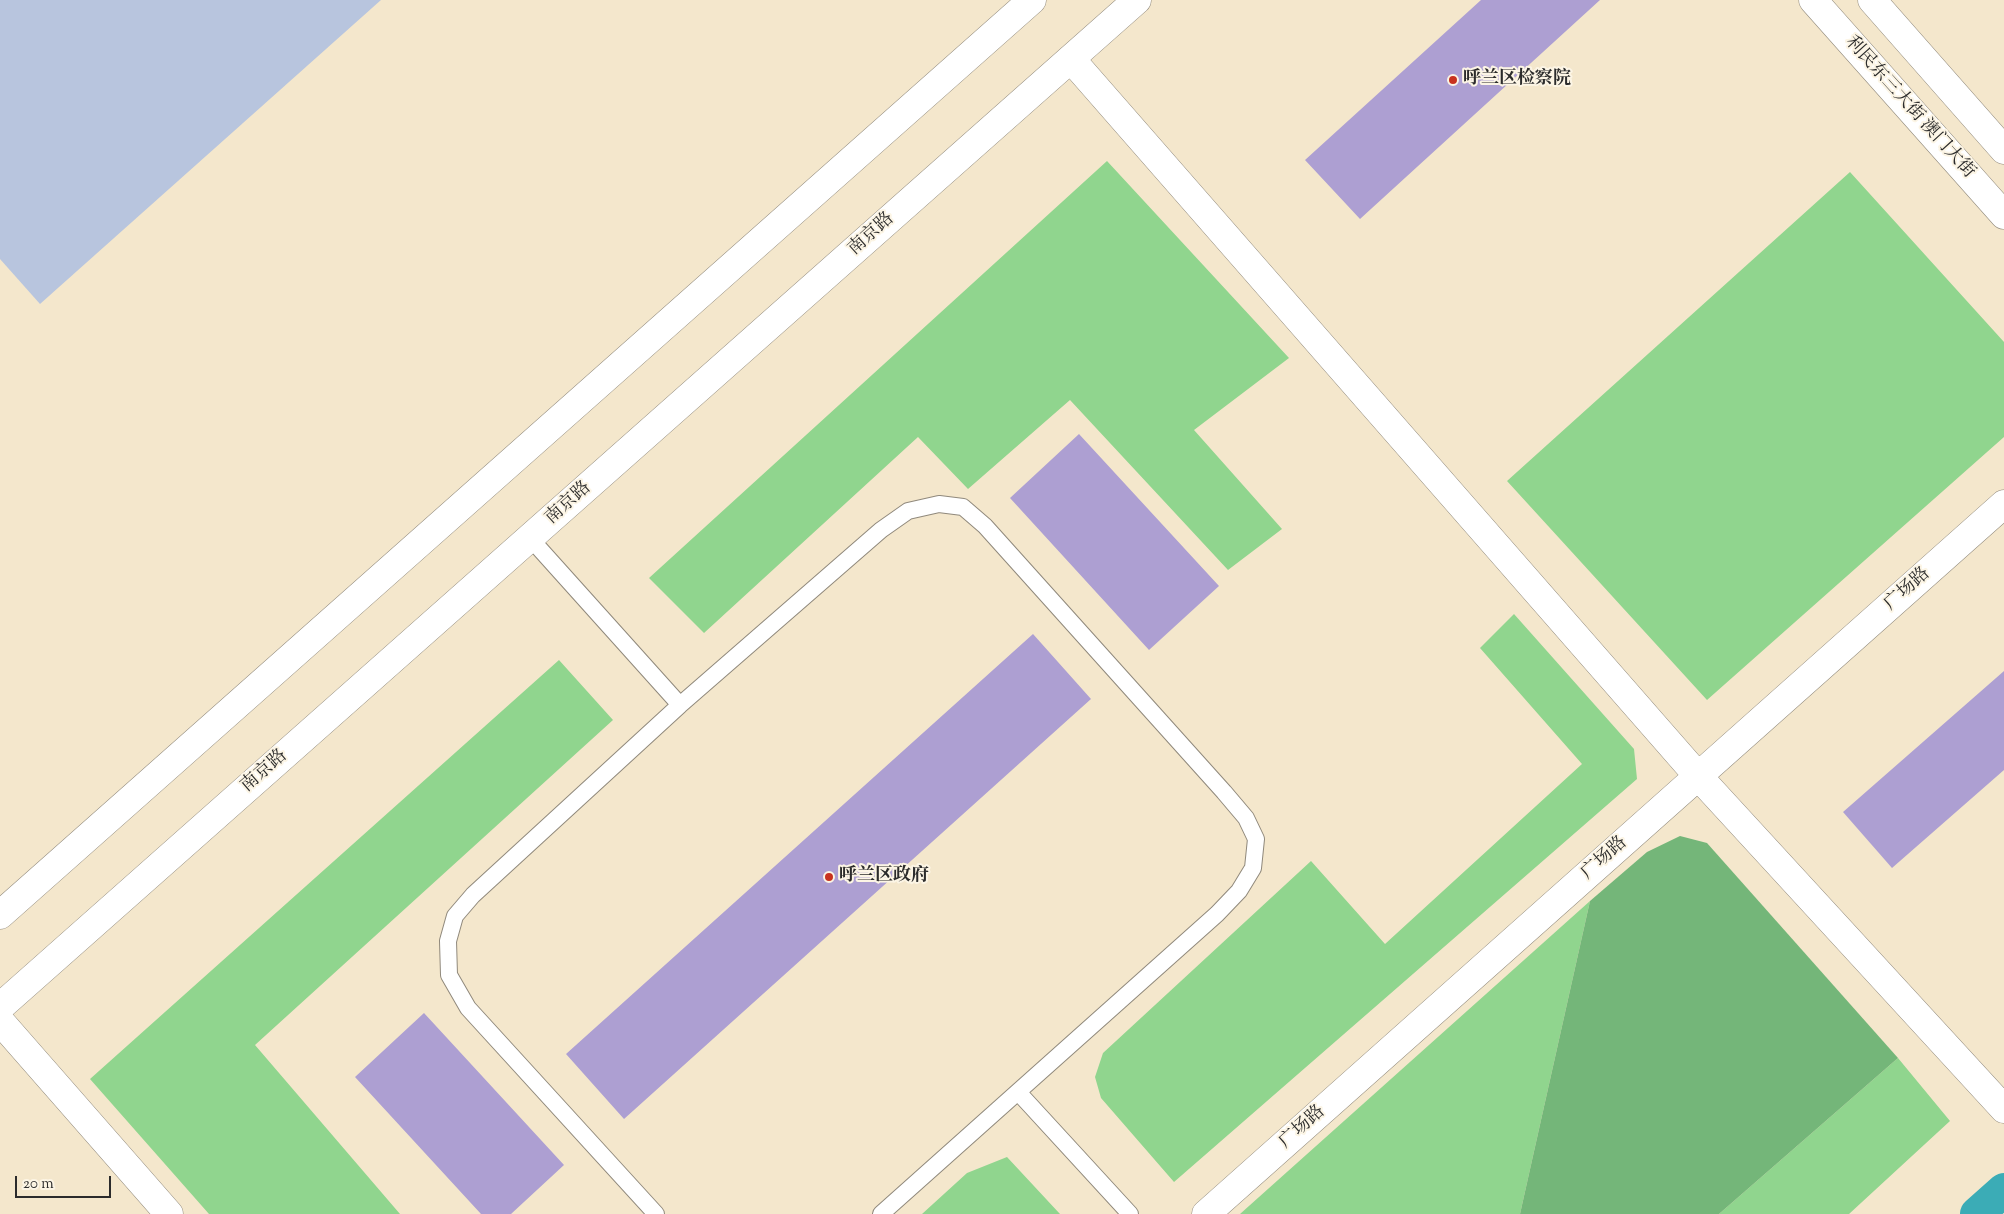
<!DOCTYPE html>
<meta charset="utf-8">
<style>
body{margin:0}
#map{position:relative;width:2004px;height:1214px;overflow:hidden;background:#f4e7cc;font-family:"Sorts Mill Goudy",serif}
canvas{display:block}
.scale{position:absolute;left:15px;top:1176px;width:96px;height:22px;box-sizing:border-box;border:2px solid #2b2b2b;border-top:0;padding-left:6px;font-size:15px;line-height:18px;white-space:nowrap;color:#2b2b2b;-webkit-text-stroke:4px #fcf5e5;paint-order:stroke}
</style>
<div id="map">
<canvas width="2004" height="1214"></canvas>
<div class="scale">20 m</div>
</div>
<script>
const c = document.querySelector('canvas').getContext('2d');
c.lineJoin = 'round';
function fill(path, color) { c.fillStyle = color; c.fill(path, 'evenodd'); }
const poly = rows => new Path2D(rows.map(r => 'M' + r).join(''));
function trace(path, color, width, dash) { c.strokeStyle = color; c.lineWidth = width; c.lineCap = dash ? 'butt' : 'round'; c.setLineDash(dash || []); c.stroke(path); }
function drawText(font, color, halo, rows, align = 'center') {
  c.font = font + ' "Sorts Mill Goudy","Noto Serif SC",serif'; c.lineWidth = 4; c.setLineDash([]); c.textBaseline = 'middle'; c.strokeStyle = halo; c.fillStyle = color; for (const [text, x, y, turn = 0] of rows) {
    c.save(); c.translate(x, y); c.rotate((+turn || 0) * Math.PI / 180); c.textAlign = isNaN(turn) ? turn : align; if (halo) c.strokeText(text, 0, 0); c.fillText(text, 0, 0); c.restore();
  }
}
const industrial = poly([
 [0,0,381,0,40,304,0,259]
]);
const green = poly([
 [1107,161,1289,358,1194,430,1282,529,1228,570,1070,400,968,489,918,437,704,633,649,578],
 [1850,172,2004,342,2004,437,1707,700,1507,481],
 [1514,614,1634,749,1637,779,1174,1182,1101,1098,1095,1077,1103,1053,1311,861,1385,944,1582,764,1480,648],
 [559,660,613,720,255,1045,400,1214,209,1214,90,1079],
 [1590,901,1520,1214,1240,1214],
 [1898,1058,1950,1121,1849,1214,1719,1214],
 [1007,1157,1060,1214,922,1214,967,1173]
]);
const forest = poly([
 [1680,836,1707,843,1898,1058,1719,1214,1520,1214,1590,901,1647,852]
]);
const canal = poly([
 [1977,1214,2004,1190]
]);
const building = poly([
 [1481,0,1600,0,1360,219,1305,160],
 [1079,434,1219,586,1149,650,1010,498],
 [1033,634,1091,699,624,1119,566,1054],
 [2004,671,2004,770,1892,868,1843,812],
 [424,1013,564,1165,511,1214,481,1214,355,1077]
]);
const service = poly([
 [530,538,680,705],
 [1018,1092,1130,1214],
 [656,1214,468,1008,449,975,448,941,455,916,473,895,680,705,881,530,908,511,939,504,963,507,985,526,1224,792,1246,818,1256,839,1253,868,1239,891,1217,914,881,1214]
]);
const minor = poly([
 [1071,59,1698,776,2004,1109],
 [0,1021,169,1214],
 [1206,1214,2004,504]
]);
const primary = poly([
 [1813,0,2004,215],
 [1872,0,2004,150],
 [0,915,1032,0],
 [0,1007,1137,0]
]);
const markers = [
 [1453,80,5,"#c8321e"],
 [829,877,5,"#c8321e"]
];
const poiNames = [
 ["呼兰区检察院",1463,80],
 ["呼兰区政府",839,877]
];
const streetNames = [
 ["利民东三大街 澳门大街",1909,108,48],
 ["南京路",872,235,-42],
 ["南京路",569,504,-42],
 ["广场路",1908,590,-42],
 ["南京路",265,772,-41],
 ["广场路",1605,859,-42],
 ["广场路",1303,1128,-42]
];
fill(industrial, '#b8c5de');
fill(green, '#90d58e');
fill(forest, '#74b679');
trace(canal, '#3bacb6', 34);
fill(building, '#ad9fd2');
trace(service, '#90897c', 18);
trace(minor, '#90897c', 29);
trace(primary, '#90897c', 29);
trace(service, '#fff', 16);
trace(minor, '#fff', 28);
trace(primary, '#fff', 28);
for (const [x, y, r, color] of markers) { const dot = new Path2D(); dot.arc(x, y, r, 0, 2 * Math.PI); c.fillStyle = color; c.fill(dot); trace(dot, '#fcf5e5', 2); }
drawText('bold 18px', '#2b2b2b', '#fcf5e5', poiNames, 'left');
drawText('18px', '#2b2b2b', '#fcf5e5', streetNames);
</script>
